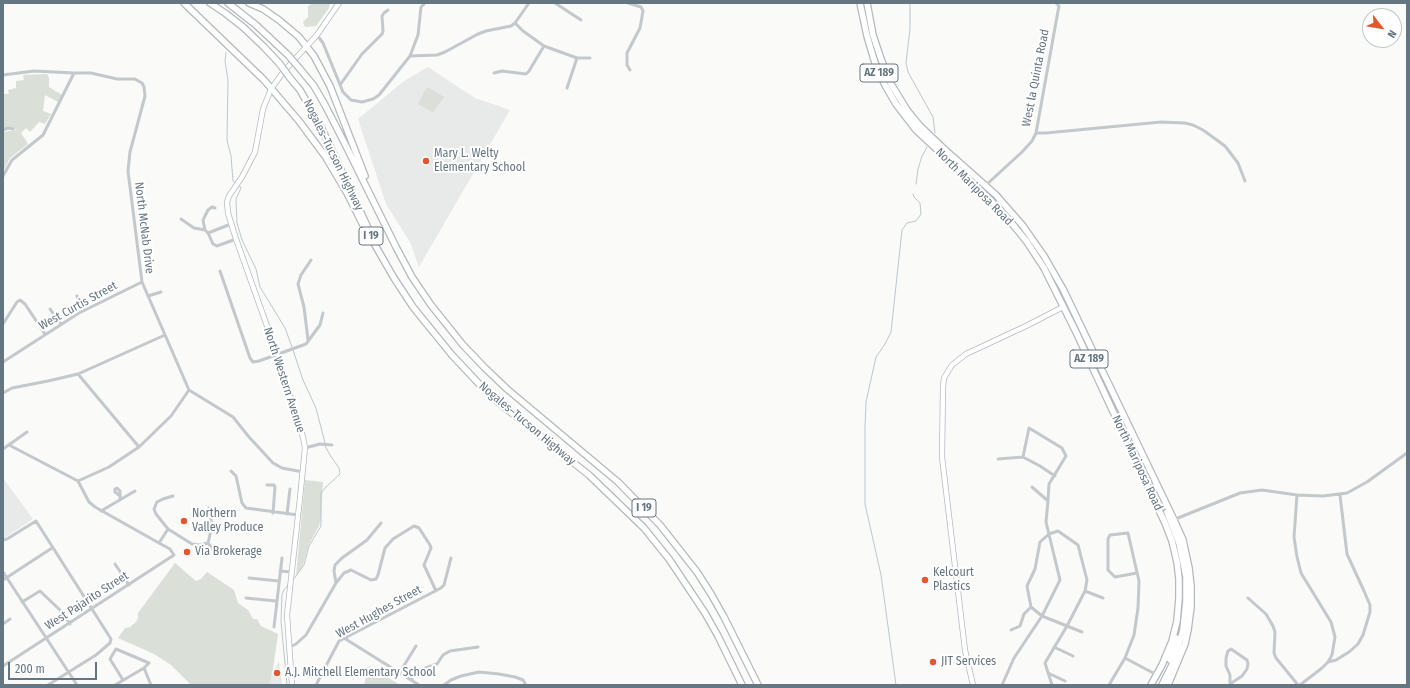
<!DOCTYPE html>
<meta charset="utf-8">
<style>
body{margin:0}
#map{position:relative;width:1410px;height:688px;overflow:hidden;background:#fafaf8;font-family:"Fira Sans Condensed",sans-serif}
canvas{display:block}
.frame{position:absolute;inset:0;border:4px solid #657683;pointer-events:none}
.north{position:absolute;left:1362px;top:8px;width:40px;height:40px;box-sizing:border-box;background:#fff;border:1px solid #c1c8cd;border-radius:50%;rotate:121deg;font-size:11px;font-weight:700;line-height:16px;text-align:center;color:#657683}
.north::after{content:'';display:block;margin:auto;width:14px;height:18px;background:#e4572e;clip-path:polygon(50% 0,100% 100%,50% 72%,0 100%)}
.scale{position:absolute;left:8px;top:662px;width:89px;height:18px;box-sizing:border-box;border:2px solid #657683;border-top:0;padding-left:5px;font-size:12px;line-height:14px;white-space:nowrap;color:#657683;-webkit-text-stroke:3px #fff;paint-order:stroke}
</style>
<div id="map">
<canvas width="1410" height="688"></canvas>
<div class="frame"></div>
<div class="north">N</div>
<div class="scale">200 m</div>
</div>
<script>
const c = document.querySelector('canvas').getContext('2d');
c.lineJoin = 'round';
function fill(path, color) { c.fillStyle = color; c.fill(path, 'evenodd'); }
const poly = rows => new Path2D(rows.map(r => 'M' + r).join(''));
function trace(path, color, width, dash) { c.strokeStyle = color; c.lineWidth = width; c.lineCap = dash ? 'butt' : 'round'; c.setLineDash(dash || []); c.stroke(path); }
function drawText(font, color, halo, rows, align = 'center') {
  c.font = font + ' "Fira Sans Condensed",sans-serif'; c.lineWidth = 4; c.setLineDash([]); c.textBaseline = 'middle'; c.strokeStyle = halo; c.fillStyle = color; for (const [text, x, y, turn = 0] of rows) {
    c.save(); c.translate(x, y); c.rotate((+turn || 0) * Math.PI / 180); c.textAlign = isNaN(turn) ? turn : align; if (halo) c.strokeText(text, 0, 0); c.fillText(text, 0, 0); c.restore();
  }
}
const built = poly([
 [428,67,475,98,510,110,419,267,410,242,386,204,358,119,404,81],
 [3,478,33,519,3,539],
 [279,661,282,685,265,685]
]);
const green = poly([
 [313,3,330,3,329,8,316,26,305,27,303,22,308,17,308,6],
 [47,74,49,78,49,87,62,95,58,102,45,95,43,111,51,114,45,124,39,122,30,132,26,128,21,133,28,144,10,158,3,172,3,132,17,130,9,127,3,128,3,94,9,94,8,90,16,88,16,81,24,80,23,75],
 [427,87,444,97,433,112,418,104],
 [305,480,323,482,321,518,319,526,309,544,302,568,296,576],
 [175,563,196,581,201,579,207,572,234,590,238,603,248,610,253,619,257,619,261,626,278,634,273,669,269,685,191,685,171,665,154,654,118,638,125,628,130,627,136,622,138,618,138,613],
 [369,666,400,685,364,685]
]);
const stream = poly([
 [910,3,910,29,906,63,908,72,933,117,935,133],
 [226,52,225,61,228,80,227,140,231,156,233,181,236,183],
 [916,184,918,169,922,156,927,147],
 [239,185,241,188,236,199,237,223,242,240,256,269,260,287,285,328,292,347],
 [293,350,303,380,316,408,325,443],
 [293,580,304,565,309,546,321,526,321,493,326,487,340,474,339,468,330,455,325,446],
 [287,685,281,621,282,594,284,590,288,585],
 [896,685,881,575,865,504,865,428,866,402,876,357,885,344,891,332,902,230,907,223,916,221,921,214,920,203,914,197,913,194]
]);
const street = poly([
 [555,3,581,20],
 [628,3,641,7,643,11,640,28,627,53,627,65,630,70],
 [515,23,523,31,544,46,577,58,590,58],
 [317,35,323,43,343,92,351,100,362,102,373,99,379,95,410,56,437,55,445,52,478,34,486,31,511,26,515,23,529,3],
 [410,56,418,35,421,7,425,3],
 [494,73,502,71,526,74,529,71,544,46],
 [3,75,34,71,74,73,91,73,117,79,135,79,142,83,144,87,145,96,130,152,128,171,142,282,189,390,233,417,249,437,273,463,282,468,303,472],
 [340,85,362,54,382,34,383,31,382,16,384,13,388,10],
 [567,88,577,58],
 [3,130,8,128,13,129],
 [1036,133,1046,133,1161,122,1185,123,1193,125,1203,130,1225,146,1238,163,1245,181],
 [3,176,12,160,43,135,74,73],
 [986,185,1022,152,1032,141,1036,133,1058,11,1059,6,1056,3],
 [181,219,194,228,205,230],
 [231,224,208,233,213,244,217,246,236,239],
 [208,233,205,230,203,220,208,210,212,207,215,208],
 [220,271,250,358,253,362,259,361,306,344,320,325,323,313],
 [77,296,83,311],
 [148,296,161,292],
 [50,309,61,324],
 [3,324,17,302,20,300,25,304,45,334],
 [308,340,304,307,298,284,301,275,311,260],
 [3,362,79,313,142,282],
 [78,374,139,447],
 [3,393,12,388,48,381,78,374,165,335],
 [305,448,320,444,332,445],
 [3,449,27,432],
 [1023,457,1040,466,1055,476],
 [998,459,1023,457,1029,428,1062,448,1066,456,1049,484,1048,500],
 [231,471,236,476,242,503,246,508,298,515],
 [78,481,109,467,139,447,171,416,189,390],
 [267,485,274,485,275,487,273,513],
 [119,495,115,492,115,489,117,488,120,491,120,500],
 [1297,495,1294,537,1297,557,1301,573,1331,622,1335,637,1332,655,1328,662,1322,668,1300,685],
 [173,496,163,499,157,502,154,509,156,514,168,529,192,544,199,545,208,543,212,526,209,508],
 [101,511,135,491],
 [287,514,290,489],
 [1173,520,1240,493,1262,490,1297,495,1323,496,1347,493,1367,482,1407,453],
 [3,540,7,539,36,521,111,639,110,643,96,655,48,685],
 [159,543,168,529],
 [208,543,216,554],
 [115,564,129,585],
 [280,571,291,572],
 [3,572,77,685],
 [249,578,279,581],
 [3,580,52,548],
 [336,583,344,573,351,570,371,580,376,579,378,575,385,548,393,539,414,526,419,528,430,545,431,548,424,565,436,591],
 [1085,591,1103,598],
 [246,598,276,601],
 [1248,598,1266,614,1273,626,1275,632,1274,653,1276,658,1298,685],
 [22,602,40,591,60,610,70,624],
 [3,624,10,619],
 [274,627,282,558],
 [1011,630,1020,626,1024,614,1031,607],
 [344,638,419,685],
 [1054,647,1073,656],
 [288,648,296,644,306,635,336,583,334,571,335,565,342,558,367,540,381,523],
 [1125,658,1157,675],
 [1328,662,1336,660,1349,652,1358,644,1363,635,1370,612,1370,605,1364,591,1347,554,1340,495],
 [3,666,174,555,170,549,159,543,95,507,89,502,78,481,9,445],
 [144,668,151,685],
 [400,672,416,646],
 [1048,673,1065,681],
 [411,680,417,671,437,664,443,655,450,651,478,647],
 [115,685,144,668,149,663,116,649,110,659,123,680],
 [316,685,339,641,441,588,444,585,451,558],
 [444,685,451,680,461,676,479,672,499,674,515,677,523,680,526,685],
 [1002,685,1014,658,1042,616,1060,580,1046,522,1048,501,1032,487],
 [1052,685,1045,663,1067,626,1085,591,1087,580,1078,545,1058,531,1049,534,1040,542,1035,569,1027,586,1031,607,1042,616,1082,632],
 [1109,685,1125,658,1134,635,1138,608,1139,581,1128,533,1110,535,1108,539,1108,570,1115,577,1137,573],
 [1230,685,1230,675,1226,666,1226,658,1228,651,1231,649,1247,660,1248,664,1247,669,1242,676,1230,684]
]);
const secondary = poly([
 [292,685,287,615,300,498,305,448,303,437,277,354,236,239,228,213,227,202,229,196,242,177,255,152,263,109,271,89,284,71,317,35,339,3],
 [973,685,965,650,942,457,943,387,944,378,952,365,966,354,1026,326,1063,307]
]);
const highway = poly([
 [184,3,264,80,299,121,325,156,347,193,368,235],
 [210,3,225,13,243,27,264,47,279,63],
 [228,3,256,25,288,55],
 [249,3,263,9,279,20,299,37,314,56,330,86,365,176],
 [860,3,867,36,875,63,885,85,896,104,916,130,972,182,1006,216,1027,242,1044,268,1076,332,1165,523,1172,541,1177,562,1179,579,1179,598,1177,621,1172,641,1162,665,1151,685],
 [867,3,873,35,881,59,891,84,907,110,920,126,942,147,996,195,1023,226,1044,256,1063,289,1174,520,1183,540,1189,568,1191,586,1191,607,1188,630,1185,644,1168,685],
 [300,69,314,86,325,105,346,146,396,247,412,277,431,305,463,345,485,368,507,389,618,482,660,525,697,572,711,594,724,617,758,685],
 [290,78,300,90,322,129,368,228,371,238,394,278,413,307,452,355,481,386,498,402,589,475,644,528,669,559,705,613,718,636,742,685],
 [1170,660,1176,638],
 [1162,685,1172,665,1178,647,1183,630,1186,601,1186,577,1183,562,1179,543,1167,512]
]);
const highwayBridge = poly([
 [288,55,300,69],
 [279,63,290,78]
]);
const markers = [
 [426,161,4,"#e4572e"],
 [184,521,4,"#e4572e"],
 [187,552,4,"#e4572e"],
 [925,580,4,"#e4572e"],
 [933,662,4,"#e4572e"],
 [277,673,4,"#e4572e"]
];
const shields = [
 [879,73,38],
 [371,236,24],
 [1089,359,38],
 [644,508,24]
];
const shieldNames = [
 ["AZ 189",879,73],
 ["I 19",371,236],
 ["AZ 189",1089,359],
 ["I 19",644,508]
];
const streetNames = [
 ["West la Quinta Road",1036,78,-79],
 ["Nogales–Tucson Highway",333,155,64],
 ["North Mariposa Road",974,187,45],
 ["North McNab Drive",144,228,83],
 ["West Curtis Street",78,306,-29],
 ["North Western Avenue",284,380,72],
 ["Nogales–Tucson Highway",527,424,40],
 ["North Mariposa Road",1137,463,65],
 ["West Pajarito Street",87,601,-33],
 ["West Hughes Street",379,612,-29]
];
const poiNames = [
 ["Mary L. Welty",434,154],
 ["Elementary School",434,168],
 ["Northern",192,514],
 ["Valley Produce",192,528],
 ["Via Brokerage",195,552],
 ["Kelcourt",933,573],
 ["Plastics",933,587],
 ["JIT Services",941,662],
 ["A.J. Mitchell Elementary School",285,673]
];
fill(built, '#e8e9e9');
fill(green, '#dadfd7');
trace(stream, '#bbc7cb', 1);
trace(secondary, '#b3babf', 6);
trace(highway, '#b4b9bd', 8);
trace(street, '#c3c8cc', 3);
trace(secondary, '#fff', 4.5);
trace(highway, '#fff', 5.5);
trace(highwayBridge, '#b4b9bd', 8, []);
trace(highwayBridge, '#fff', 5.5);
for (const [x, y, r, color] of markers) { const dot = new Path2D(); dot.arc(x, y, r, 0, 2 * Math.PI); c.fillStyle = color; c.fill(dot); trace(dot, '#fff', 1.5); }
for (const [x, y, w] of shields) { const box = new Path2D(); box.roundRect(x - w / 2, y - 9, w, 18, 3); c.fillStyle = '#fff'; c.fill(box); trace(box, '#657683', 1); }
drawText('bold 11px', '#657683', null, shieldNames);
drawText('12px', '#657683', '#fff', streetNames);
drawText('12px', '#657683', '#fff', poiNames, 'left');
</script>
